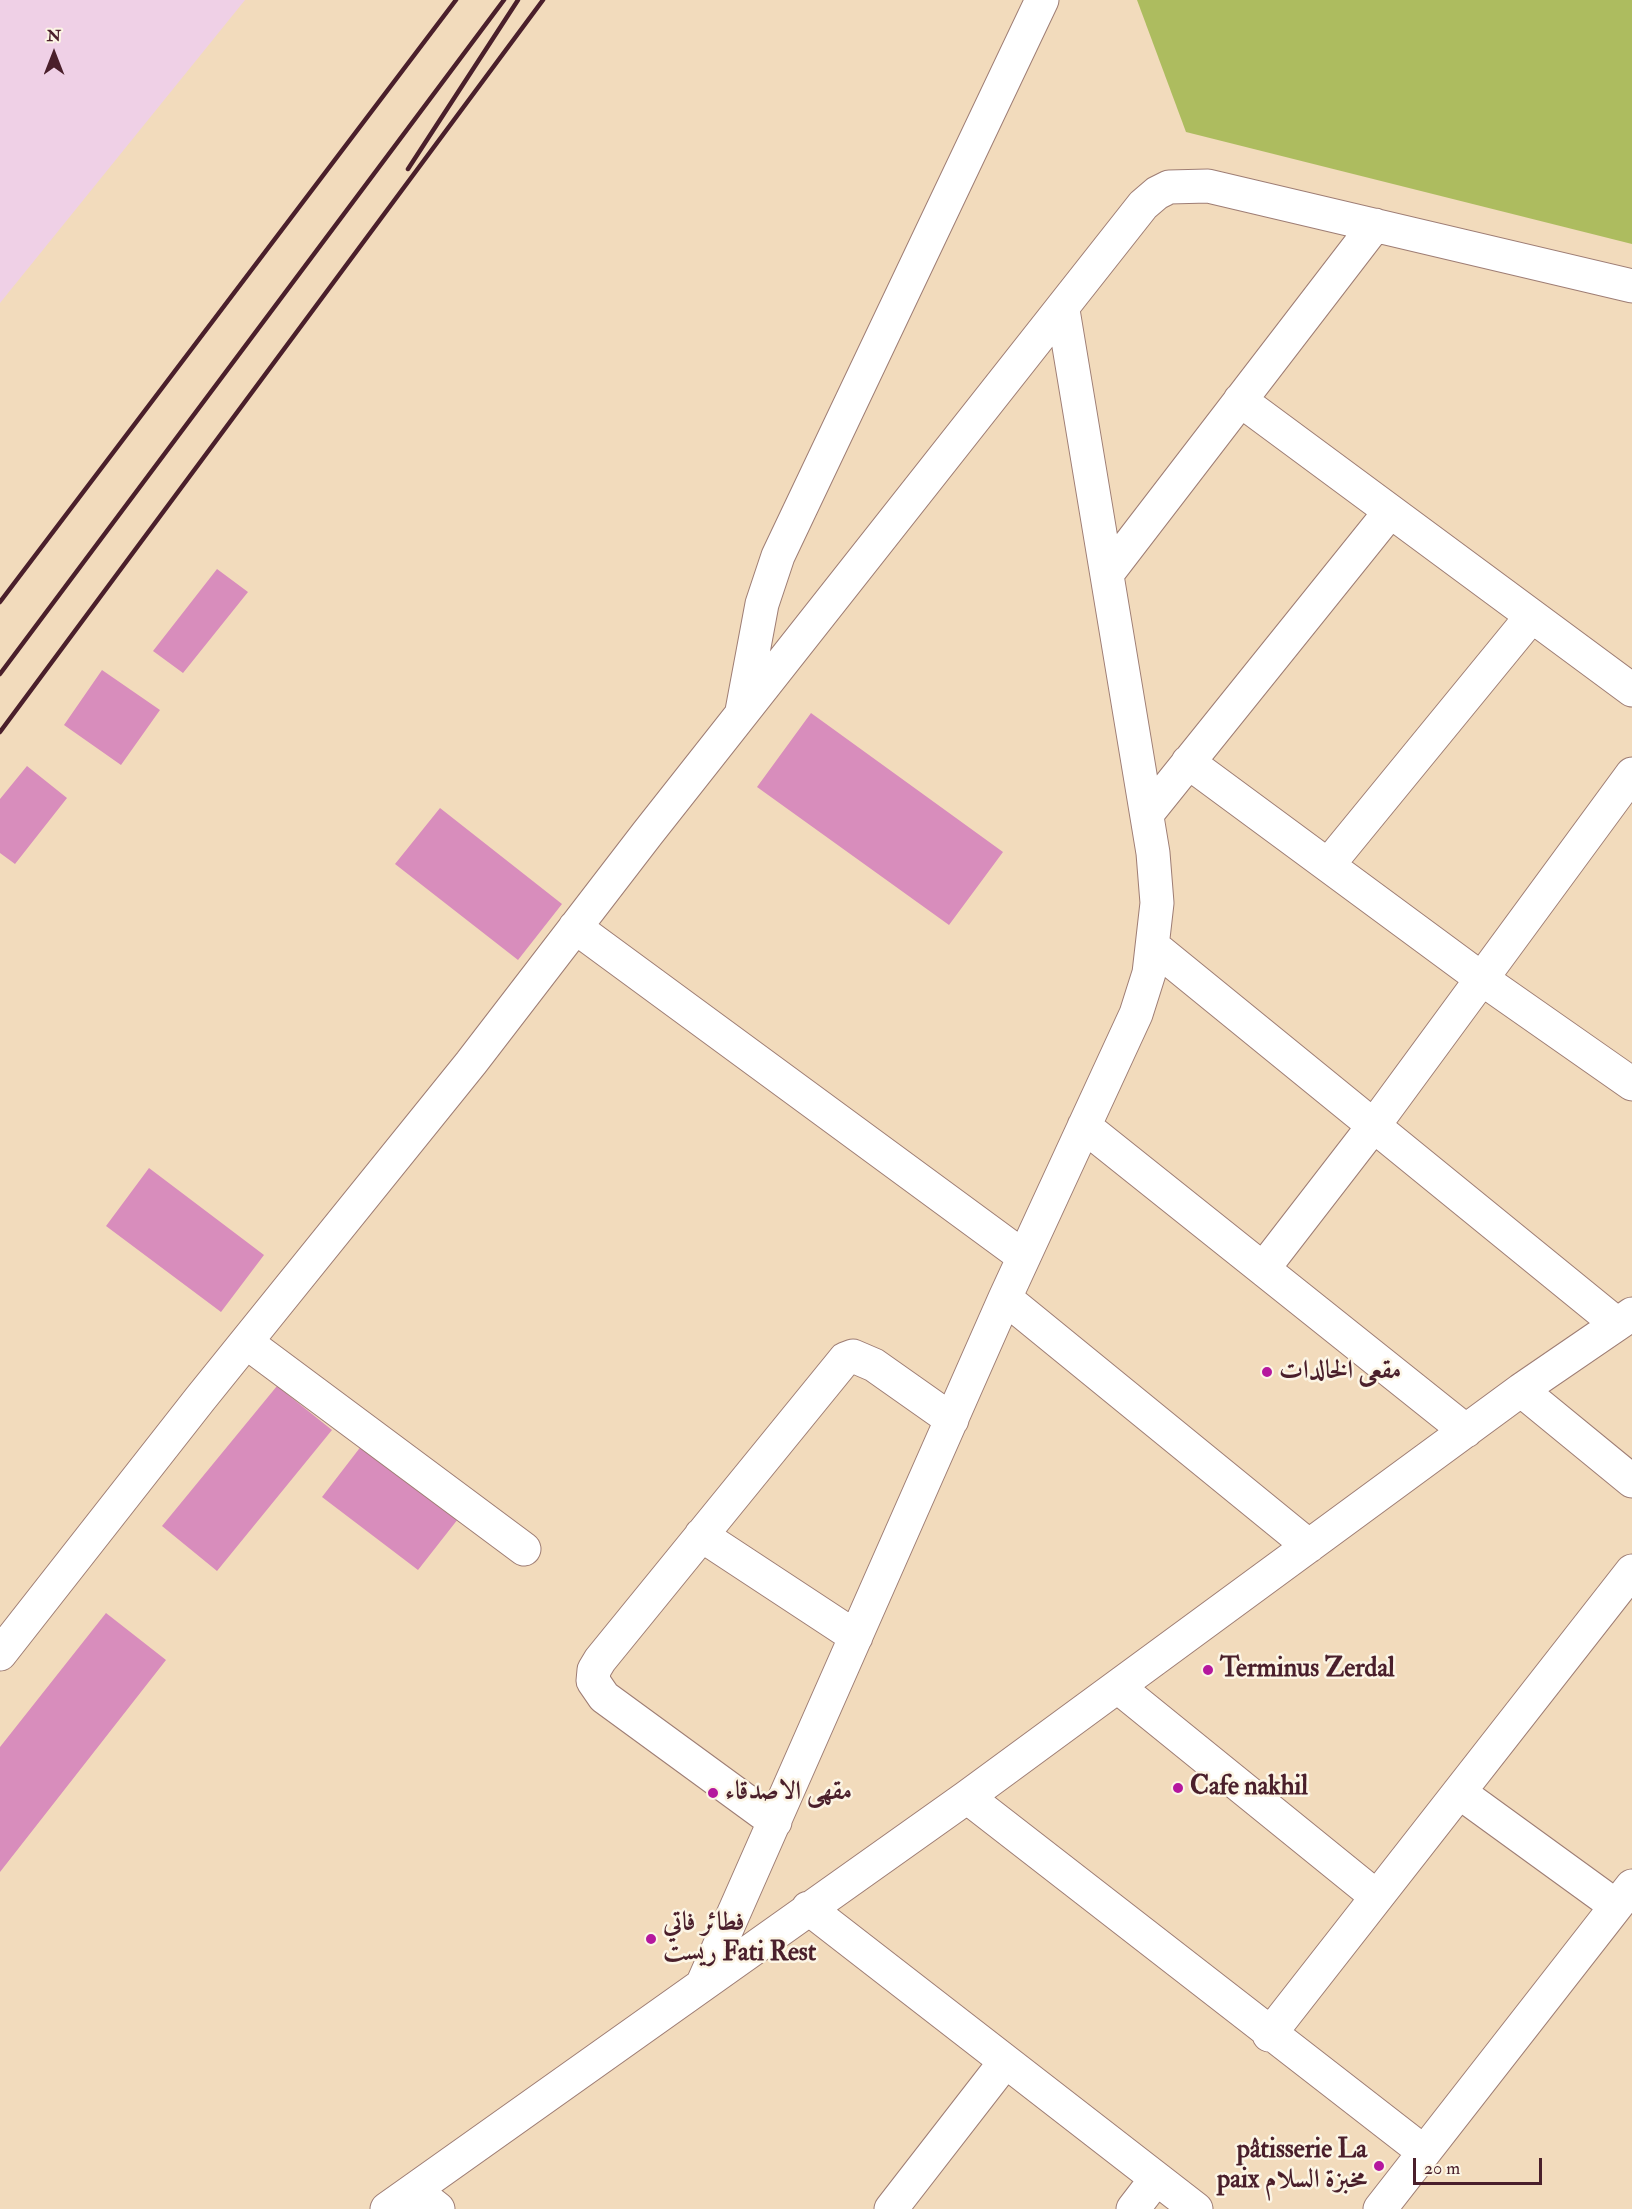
<!DOCTYPE html>
<meta charset="utf-8">
<style>
body{margin:0}
#map{position:relative;width:1632px;height:2209px;overflow:hidden;background:#f2dbbc;font-family:"IM FELL Double Pica",serif}
canvas{display:block}
.north{position:absolute;left:24px;top:24px;width:60px;height:60px;-webkit-text-stroke:4px #fcf5e5;paint-order:stroke;rotate:0deg;font-size:16px;font-weight:700;line-height:24px;text-align:center;color:#4a1f2b}
.north::after{content:'';display:block;margin:auto;width:21px;height:27px;background:#4a1f2b;clip-path:polygon(50% 0,100% 100%,50% 72%,0 100%)}
.scale{position:absolute;left:1413px;top:2158px;width:129px;height:27px;box-sizing:border-box;border:3px solid #4a1f2b;border-top:0;padding-left:8px;font-size:18px;line-height:21px;white-space:nowrap;color:#4a1f2b;-webkit-text-stroke:4px #fcf5e5;paint-order:stroke}
</style>
<div id="map">
<canvas width="1632" height="2209"></canvas>
<div class="north">N</div>
<div class="scale">20 m</div>
</div>
<script>
const c = document.querySelector('canvas').getContext('2d');
c.lineJoin = 'round';
function fill(path, color) { c.fillStyle = color; c.fill(path, 'evenodd'); }
const poly = rows => new Path2D(rows.map(r => 'M' + r).join(''));
function trace(path, color, width, dash) { c.strokeStyle = color; c.lineWidth = width; c.lineCap = dash ? 'butt' : 'round'; c.setLineDash(dash || []); c.stroke(path); }
function drawText(font, color, halo, rows, align = 'center') {
  c.font = font + ' "IM FELL Double Pica",Amiri,serif'; c.lineWidth = 5; c.setLineDash([]); c.textBaseline = 'middle'; c.strokeStyle = halo; c.fillStyle = color; for (const [text, x, y, turn = 0] of rows) {
    c.save(); c.translate(x, y); c.rotate((+turn || 0) * Math.PI / 180); c.textAlign = isNaN(turn) ? turn : align; if (halo) c.strokeText(text, 0, 0); c.fillText(text, 0, 0); c.restore();
  }
}
const built = poly([
 [0,0,245,0,0,303]
]);
const green = poly([
 [1137,0,1632,0,1632,244,1186,132]
]);
const building = poly([
 [217,569,248,592,183,673,153,651],
 [102,670,160,710,121,765,64,725],
 [811,713,1003,852,949,925,757,787],
 [27,766,67,798,15,864,0,853,0,799],
 [440,808,562,904,518,960,395,864],
 [149,1168,264,1255,221,1312,106,1226],
 [277,1386,332,1430,217,1571,162,1526],
 [362,1445,458,1519,418,1570,322,1497],
 [106,1613,166,1660,0,1872,0,1747]
]);
const minor = poly([
 [1240,400,1632,690],
 [1107,574,1375,225],
 [742,711,762,604,778,556,1042,0],
 [1188,762,1482,979,1632,1084],
 [1147,814,1389,513],
 [1328,865,1531,617],
 [575,927,1024,1257],
 [1153,946,1617,1324],
 [1084,1126,1466,1431],
 [1263,1269,1375,1124,1632,774],
 [1005,1298,1309,1546],
 [246,1342,524,1549],
 [1521,1390,1632,1481],
 [701,1535,856,1637],
 [0,1654,200,1399,471,1063,647,834,1143,205,1157,193,1169,187,1208,186,1632,286],
 [1118,1687,1377,1897],
 [1459,1792,1616,1906],
 [967,1797,1424,2152],
 [775,1822,604,1697,593,1681,594,1670,600,1660,845,1359,853,1356,874,1365,952,1420],
 [808,1908,1196,2209],
 [703,1983,1005,1298,1136,1014,1149,973,1157,903,1153,853,1063,310],
 [1269,2035,1632,1571],
 [414,2190,438,2209],
 [387,2209,967,1797,1521,1390,1632,1314],
 [891,2209,1005,2062],
 [1133,2209,1156,2179],
 [1380,2209,1632,1886]
]);
const rail = poly([
 [408,169,518,0],
 [0,602,456,0],
 [0,674,504,0],
 [0,732,543,0]
]);
const markers = [
 [1267,1372,6,"#b5179e"],
 [1208,1670,6,"#b5179e"],
 [1178,1788,6,"#b5179e"],
 [713,1793,6,"#b5179e"],
 [651,1939,6,"#b5179e"],
 [1379,2166,6,"#b5179e"]
];
const poiNames = [
 ["مقعى الخالدات",1279,1372],
 ["Terminus Zerdal",1220,1670],
 ["Cafe nakhil",1190,1788],
 ["مقهى الاصدقاء",725,1793],
 ["فطائر فاتي",663,1924],
 ["ريست Fati Rest",663,1954],
 ["pâtisserie La",1367,2151,"right"],
 ["paix مخبزة السلام",1367,2181,"right"]
];
fill(built, '#efd0e6');
fill(green, '#adbc5f');
fill(building, '#d88dbc');
trace(minor, '#9e7d74', 35);
trace(minor, '#fff', 33);
trace(rail, '#4a1f2b', 4.5);
for (const [x, y, r, color] of markers) { const dot = new Path2D(); dot.arc(x, y, r, 0, 2 * Math.PI); c.fillStyle = color; c.fill(dot); trace(dot, '#fcf5e5', 2); }
drawText('bold 26px', '#4a1f2b', '#fcf5e5', poiNames, 'left');
</script>
